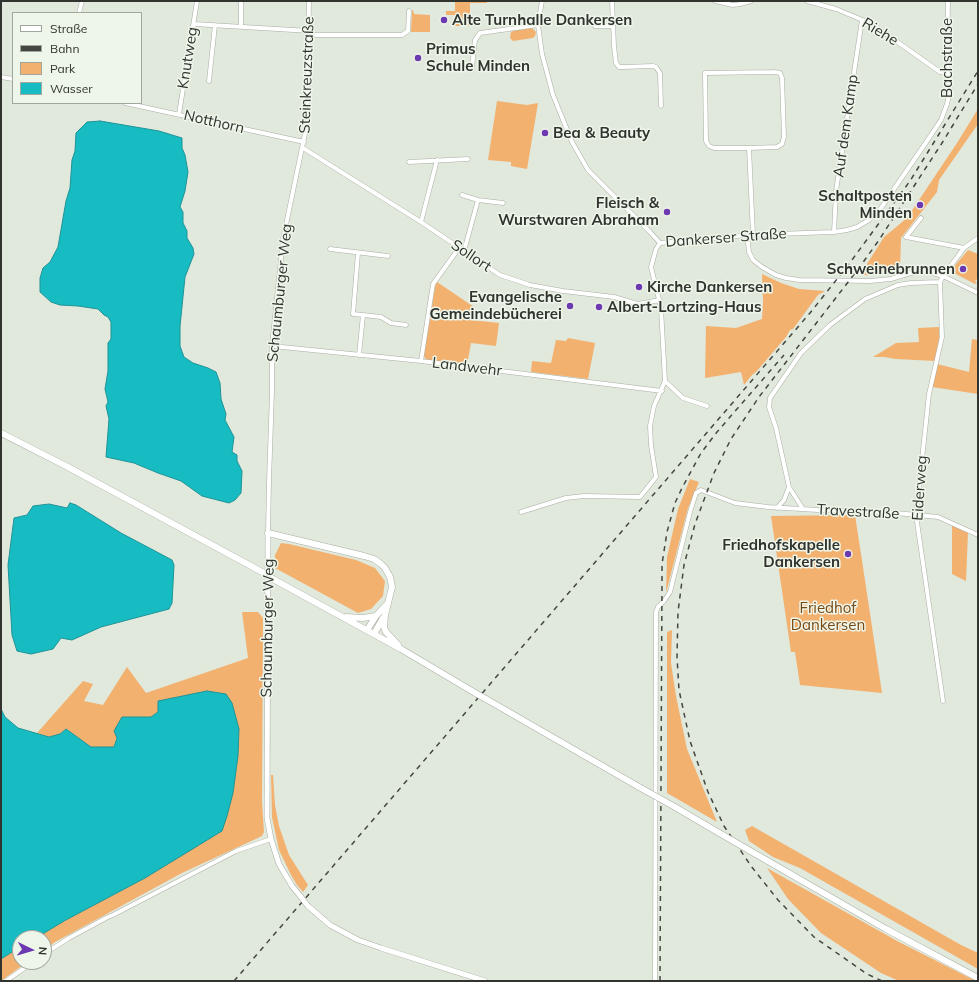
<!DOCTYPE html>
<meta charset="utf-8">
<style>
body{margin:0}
#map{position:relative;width:979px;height:982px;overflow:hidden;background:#e1e8dc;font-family:Mulish,sans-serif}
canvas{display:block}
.frame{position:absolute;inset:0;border:2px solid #30332e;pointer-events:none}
.legend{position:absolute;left:12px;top:12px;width:130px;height:92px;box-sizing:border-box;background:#eef5e9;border:1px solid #a2a79e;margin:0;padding:5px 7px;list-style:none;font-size:12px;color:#30332e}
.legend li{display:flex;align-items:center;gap:8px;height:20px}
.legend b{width:20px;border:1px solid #a2a79e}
.north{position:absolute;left:12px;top:930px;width:40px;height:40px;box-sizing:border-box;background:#eef5e9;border:1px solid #a2a79e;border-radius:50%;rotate:95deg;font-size:11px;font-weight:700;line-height:16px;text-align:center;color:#30332e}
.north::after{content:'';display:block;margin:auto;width:14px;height:18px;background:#6d39b0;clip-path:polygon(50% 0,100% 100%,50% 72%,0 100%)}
</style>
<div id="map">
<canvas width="979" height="982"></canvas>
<div class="frame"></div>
<ul class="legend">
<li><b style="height:5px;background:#fff"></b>Straße</li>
<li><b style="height:5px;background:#444741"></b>Bahn</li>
<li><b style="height:11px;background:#f3b16f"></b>Park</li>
<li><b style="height:11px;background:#17bcc2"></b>Wasser</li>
</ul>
<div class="north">N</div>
</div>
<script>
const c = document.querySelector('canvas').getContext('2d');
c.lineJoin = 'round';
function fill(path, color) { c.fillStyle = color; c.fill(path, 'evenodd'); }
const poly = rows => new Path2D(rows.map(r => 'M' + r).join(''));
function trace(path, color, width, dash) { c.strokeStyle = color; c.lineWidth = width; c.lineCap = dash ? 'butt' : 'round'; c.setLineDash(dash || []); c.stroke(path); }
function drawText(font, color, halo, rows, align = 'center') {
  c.font = font + ' Mulish,sans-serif'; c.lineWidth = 3; c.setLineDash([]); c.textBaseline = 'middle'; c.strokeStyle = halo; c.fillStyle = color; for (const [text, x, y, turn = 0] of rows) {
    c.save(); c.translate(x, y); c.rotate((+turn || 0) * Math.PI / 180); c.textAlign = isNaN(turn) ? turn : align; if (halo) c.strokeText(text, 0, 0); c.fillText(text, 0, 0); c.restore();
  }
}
const green = poly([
 [446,1,486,1,487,3,470,3,470,26,455,26,455,15,446,15,446,11,455,11,455,2],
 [412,10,413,10,414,14,430,15,430,32,411,32],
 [532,28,536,32,535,36,533,38,513,41,510,38,511,32,513,31],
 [497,101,527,105,538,103,527,169,511,166,511,162,488,160],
 [978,109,978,124,939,180,937,192,901,238,900,268,891,271,872,275,860,275,884,237,907,218,957,143],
 [968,250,978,254,978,278,975,281,977,283,975,284,952,272,952,269],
 [762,274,781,283,799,289,825,291,818,295,793,329,790,330,786,337,756,372,752,375,744,385,741,372,705,378,706,326,736,328,762,319,763,301],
 [437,282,474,307,471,320,499,323,496,346,471,343,467,365,426,360,424,356,435,287],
 [939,327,939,340,935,361,896,359,884,357,873,357,896,343,919,342,918,328],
 [568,338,595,343,588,379,531,372,532,361,551,363,556,340,566,341],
 [972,339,978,340,978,394,932,387,937,364,969,372],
 [690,479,699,482,688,508,666,593,667,557,678,509],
 [855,515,861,554,882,693,800,685,795,652,791,652,771,516],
 [952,525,968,533,966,581,952,574],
 [281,543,289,544,356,560,375,568,385,581,383,596,371,609,358,613,275,568,275,555],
 [242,612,258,612,263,618,262,802,264,832,262,836,182,873,55,942,44,950,44,938,36,938,64,921,145,878,174,859,233,793,238,756,239,729,226,694,207,691,158,712,151,717,122,717,114,747,91,747,66,729,60,734,49,737,37,733,83,681,93,684,84,701,103,705,127,667,146,693,248,658],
 [672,630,671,663,676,696,687,749,717,822,667,793,667,632],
 [271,775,273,775,275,805,279,826,289,855,308,885,303,892,297,885,291,875,279,850,272,817],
 [752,826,961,945,978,953,978,969,800,868,773,857,749,841,745,830],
 [767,868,899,942,976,981,899,981,881,973,821,933,788,899],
 [20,947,20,962,27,962,1,981,1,959]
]);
const water = poly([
 [100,121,159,131,182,138,182,148,185,155,188,172,185,191,180,207,183,212,183,223,187,231,187,238,193,248,194,254,185,277,180,326,180,346,184,357,193,363,208,368,216,372,220,383,221,399,226,414,225,420,234,437,232,452,237,455,237,461,242,471,241,493,235,500,229,503,202,496,181,481,158,473,134,463,106,457,109,419,106,406,108,402,105,389,108,371,108,343,111,339,111,322,108,317,104,315,98,309,78,306,60,305,51,302,40,292,40,278,43,268,50,262,58,247,66,201,70,188,72,160,75,151,76,133,87,122,100,121],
 [70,503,76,505,121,533,172,560,174,565,172,603,169,609,101,627,72,640,61,638,53,649,31,654,17,651,12,635,8,565,14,518,27,515,33,506,49,504,67,508,70,503],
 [207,691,226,694,232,703,239,729,238,756,233,793,227,816,222,831,145,878,64,921,36,938,20,938,20,947,1,959,1,709,5,717,18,728,49,737,60,734,66,729,91,747,114,747,117,738,114,731,122,717,151,717,158,712,158,701,207,691]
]);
const minor = poly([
 [542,1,538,25,542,54,553,95,572,142,588,170,650,232,660,243],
 [612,1,614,46,616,63,619,67,623,67,653,66,656,67,660,73,661,106],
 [715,1,733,5,740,4,751,1],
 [807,1,836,9,872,24,940,72,948,73],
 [79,13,82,1],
 [194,24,310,31],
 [595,26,613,26],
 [241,27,241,1],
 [309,35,402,35,408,31,409,11],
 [472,67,475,40,480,33,538,25],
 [775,72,780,73,782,78,784,137,782,144,777,147,749,148,714,148,709,146,706,141,705,73,775,72],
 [1,77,13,79],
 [209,81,215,25],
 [125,103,304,142],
 [179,114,197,1],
 [303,148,421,222,500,275,530,285,563,291,614,297,638,304,660,300],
 [749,148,753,235],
 [409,162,468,159],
 [462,195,478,200,503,203],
 [921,218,906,237,964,248],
 [421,222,437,160],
 [834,232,836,191,862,20],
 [747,235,749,252,753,260,762,267,776,275,786,278,799,280,870,281,891,279,911,273,929,272,943,276,978,293],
 [660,243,747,235,834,232,847,230,857,227,869,220,881,208,929,138,941,120,947,104,950,91,947,62,948,1],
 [330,249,388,256],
 [464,251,478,200],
 [358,253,353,314,363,315,359,355],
 [363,315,381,317,391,323,406,325],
 [272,346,421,361,662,391],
 [421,361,433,284,459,248],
 [665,381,683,398,707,406],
 [789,487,803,509],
 [777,508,784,500,789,487,776,428,769,407,770,398,801,353,830,325,865,299,898,285,911,283,940,282],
 [521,512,566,498,584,496,640,497,656,477,651,445,650,426,654,406,665,381,661,308,651,267,656,249,660,243],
 [268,533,269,481,272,392,272,346,283,239,307,124,309,1],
 [943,701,916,515,929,394,942,337,940,282,943,276,964,248,978,238],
 [44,954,69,938,106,918,113,915,236,851,271,839],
 [6,981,33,962],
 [655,981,656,612,658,607,664,601,670,592,690,512,696,493,701,490,735,503,768,507,818,510,885,512,938,517,978,535]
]);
const tertiary = poly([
 [268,533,267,818,271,839,279,864,292,886,301,897],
 [308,906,330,925,358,940,381,948,485,981]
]);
const primary = poly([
 [1,433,66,466,264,573],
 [268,533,364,556,374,559,381,564,385,568,390,577,392,587,385,615,384,627,386,632,398,645],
 [273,579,401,649,477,694],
 [346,617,363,618,376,616],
 [367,630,376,616,386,605],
 [374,634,383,618],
 [486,699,639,787],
 [675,807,709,827],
 [766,860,886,929,978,978]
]);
const rail = poly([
 [234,981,810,313,849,264,910,181,978,71],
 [660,981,662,581,662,564,667,532,675,503,682,488,701,453,717,432,784,355],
 [882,981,867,974,814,937,778,900,751,866,724,826,708,792,690,741,679,690,677,657,678,612,684,565,695,524,714,473,731,439,759,397,859,268,879,240,942,143,978,84]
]);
const tertiaryBridge = poly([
 [301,897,308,906]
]);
const primaryBridge = poly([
 [264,573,273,579],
 [477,694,486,699],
 [639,787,675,807],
 [709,827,766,860]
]);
const markers = [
 [444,20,4,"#6d39b0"],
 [418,58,4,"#6d39b0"],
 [545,133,4,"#6d39b0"],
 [920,205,4,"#6d39b0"],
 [667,212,4,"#6d39b0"],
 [963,269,4,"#6d39b0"],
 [639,287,4,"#6d39b0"],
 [570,306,4,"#6d39b0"],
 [599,307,4,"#6d39b0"],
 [848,554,4,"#6d39b0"]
];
const poiNames = [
 ["Alte Turnhalle Dankersen",452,20],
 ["Primus",426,49],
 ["Schule Minden",426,66],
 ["Bea & Beauty",553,133],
 ["Schaltposten",912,196,"right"],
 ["Minden",912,213,"right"],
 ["Fleisch &",659,203,"right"],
 ["Wurstwaren Abraham",659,220,"right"],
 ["Schweinebrunnen",955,269,"right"],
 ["Kirche Dankersen",647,287],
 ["Evangelische",562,297,"right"],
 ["Gemeindebücherei",562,314,"right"],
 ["Albert-Lortzing-Haus",607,307],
 ["Friedhofskapelle",840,545,"right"],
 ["Dankersen",840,562,"right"]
];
const streetNames = [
 ["Riehe",880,32,31],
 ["Knutweg",188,58,-81],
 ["Bachstraße",947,58,-90],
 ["Steinkreuzstraße",307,75,-88],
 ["Notthorn",214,122,13],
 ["Auf dem Kamp",846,126,-82],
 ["Dankerser Straße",726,238,-4],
 ["Sollort",471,256,34],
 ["Schaumburger Weg",280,293,-84],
 ["Landwehr",467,367,7],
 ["Eiderweg",920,488,-86],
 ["Travestraße",858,512,3],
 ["Schaumburger Weg",268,628,-89]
];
const parkNames = [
 ["Friedhof",828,608],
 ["Dankersen",828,625]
];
fill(green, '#f3b16f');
fill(water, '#17bcc2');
trace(water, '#1e9396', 1);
trace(minor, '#a8aea3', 5);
trace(tertiary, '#a8aea3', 6);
trace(primary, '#a8aea3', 7);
trace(minor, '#fff', 4);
trace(tertiary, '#fff', 5);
trace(primary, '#fff', 6);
trace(rail, '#444741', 1.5, [5, 5]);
trace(tertiaryBridge, '#a8aea3', 6, []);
trace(primaryBridge, '#a8aea3', 7, []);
trace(tertiaryBridge, '#fff', 5);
trace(primaryBridge, '#fff', 6);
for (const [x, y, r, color] of markers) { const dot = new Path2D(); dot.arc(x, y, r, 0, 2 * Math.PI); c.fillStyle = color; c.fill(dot); trace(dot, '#eef5e9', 1.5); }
drawText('bold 15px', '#30332e', '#eef5e9', poiNames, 'left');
drawText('15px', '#30332e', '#eef5e9', streetNames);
drawText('15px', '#774914', '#eef5e9', parkNames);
</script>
